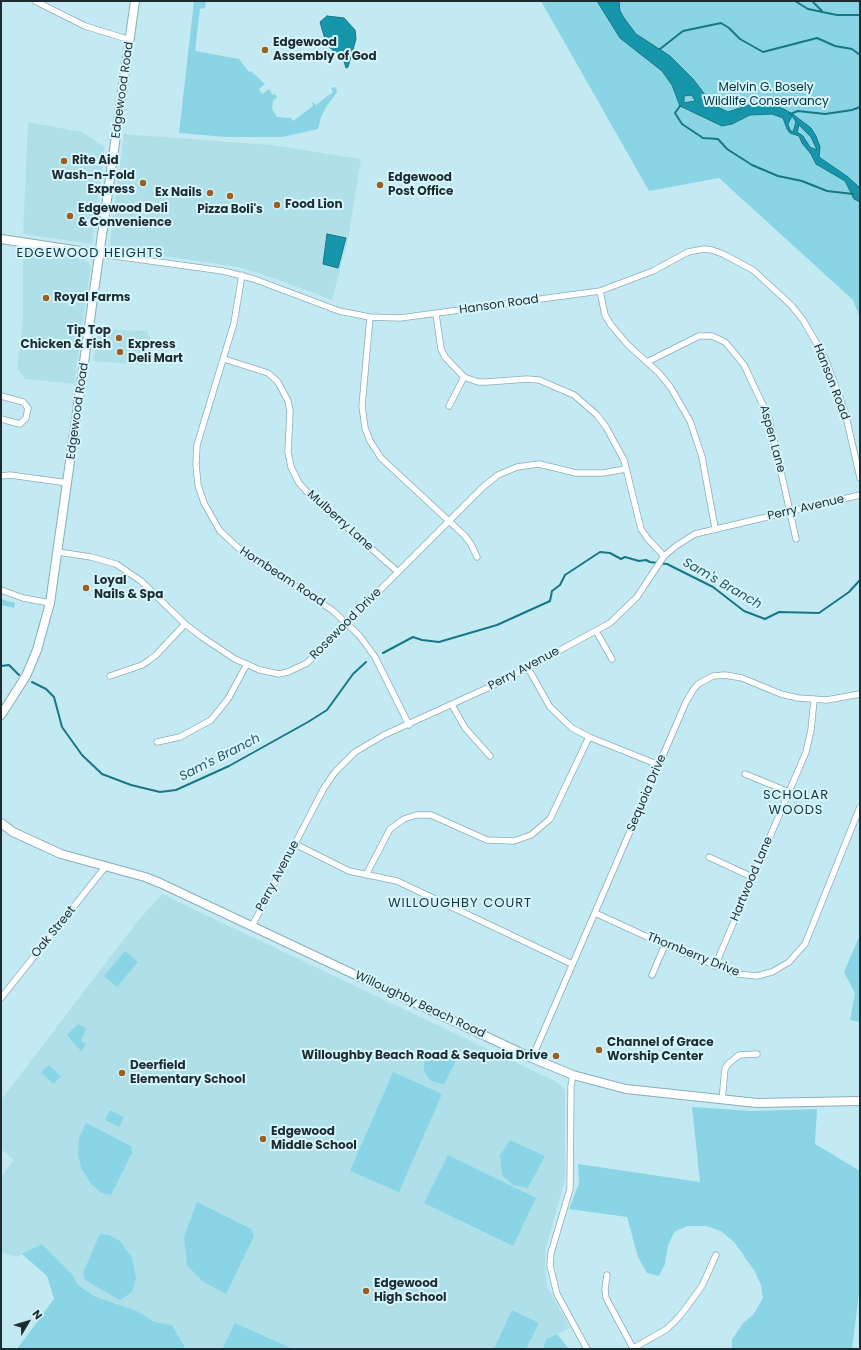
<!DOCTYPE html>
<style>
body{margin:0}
#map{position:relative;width:861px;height:1350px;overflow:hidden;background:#c3eaf2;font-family:Poppins,sans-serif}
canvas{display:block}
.frame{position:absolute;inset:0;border:2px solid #1d2c30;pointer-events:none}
.north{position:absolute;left:8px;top:1302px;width:40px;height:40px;-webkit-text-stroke:3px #d6f5fc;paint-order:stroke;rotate:52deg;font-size:11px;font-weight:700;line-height:16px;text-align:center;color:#1d2c30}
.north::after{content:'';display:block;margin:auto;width:14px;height:18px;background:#1d2c30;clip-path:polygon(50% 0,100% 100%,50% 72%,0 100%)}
</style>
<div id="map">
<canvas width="861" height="1350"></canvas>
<div class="frame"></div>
<div class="north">N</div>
</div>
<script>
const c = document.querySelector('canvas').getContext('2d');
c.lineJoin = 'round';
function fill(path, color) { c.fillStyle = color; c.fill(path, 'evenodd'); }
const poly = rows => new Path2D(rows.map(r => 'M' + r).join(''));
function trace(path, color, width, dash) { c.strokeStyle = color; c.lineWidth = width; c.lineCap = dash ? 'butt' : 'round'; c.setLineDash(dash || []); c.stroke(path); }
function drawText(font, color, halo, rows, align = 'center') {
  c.font = font + ' Poppins,sans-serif'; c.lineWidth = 4; c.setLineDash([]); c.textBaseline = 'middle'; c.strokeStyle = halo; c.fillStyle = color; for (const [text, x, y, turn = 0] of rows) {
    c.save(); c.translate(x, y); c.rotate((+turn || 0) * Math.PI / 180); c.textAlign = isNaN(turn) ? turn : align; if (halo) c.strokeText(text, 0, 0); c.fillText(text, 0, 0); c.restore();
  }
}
const built = poly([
 [28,122,82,132,105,147,92,244,23,234],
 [124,134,271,145,361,159,348,240,332,300,270,277,238,267,109,248],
 [23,249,86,260,91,265,74,384,25,379,17,368,23,321],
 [99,329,147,331,151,341,149,361,146,365,93,361],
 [162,894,559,1083,565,1090,565,1180,546,1248,545,1266,547,1286,570,1328,546,1339,543,1349,186,1349,172,1325,155,1322,137,1311,94,1296,78,1285,72,1274,42,1244,17,1257,1,1252,1,1177,14,1160,1,1149,1,1100,137,922]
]);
const green = poly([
 [194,1,206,2,205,8,200,9,195,51,239,59,249,72,251,71,265,84,259,89,262,94,269,89,273,95,275,94,277,97,273,101,272,109,277,117,291,118,293,121,313,106,312,102,316,105,333,92,331,88,336,87,337,92,326,107,321,117,318,129,282,137,226,137,179,133],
 [541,1,860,1,860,318,853,300,719,178,649,191],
 [1,599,15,603,14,608,1,605],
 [860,935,860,1022,850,1020,855,993,844,972],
 [125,951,138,962,117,987,104,976],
 [78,1024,86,1028,81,1041,86,1044,81,1051,67,1035],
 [432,1051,456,1061,444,1084,434,1082,428,1078,424,1070,424,1063],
 [49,1065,61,1077,53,1084,41,1072],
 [393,1072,442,1094,399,1192,350,1171],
 [692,1107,753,1111,817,1109,815,1144,860,1171,860,1285,852,1349,732,1349,732,1340,737,1332,743,1323,753,1315,763,1298,761,1285,754,1270,734,1242,721,1231,706,1226,687,1226,674,1232,668,1246,665,1264,659,1276,647,1273,638,1257,627,1217,569,1209,579,1183,578,1164,700,1182],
 [110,1110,124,1117,119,1127,105,1120],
 [86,1123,131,1146,132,1153,111,1195,102,1193,91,1184,81,1168,78,1154,79,1138],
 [510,1140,545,1156,528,1188,513,1185,502,1175,500,1155],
 [448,1155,536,1198,513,1246,424,1203],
 [197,1202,251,1229,254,1236,226,1294,202,1281,187,1265,184,1237],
 [100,1234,109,1235,120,1241,132,1258,136,1278,132,1292,120,1300,85,1280,83,1273],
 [42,1244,72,1274,78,1285,94,1296,137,1311,155,1322,172,1325,186,1349,17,1349,54,1299,47,1276,22,1254],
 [512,1310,539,1323,526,1349,494,1349],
 [235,1323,293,1349,222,1349],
 [557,1334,569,1349,543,1349,546,1339]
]);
const water = poly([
 [597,1,619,1,620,11,624,18,636,34,670,56,693,79,706,96,718,107,728,112,752,104,763,102,784,109,794,115,811,128,816,136,820,147,819,157,848,177,860,188,860,202,854,199,845,181,816,164,811,154,802,143,799,136,790,133,787,129,783,118,772,114,750,115,732,124,722,126,680,106,672,85,662,71,620,38,597,1],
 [692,95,695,101,684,103,684,96,692,95],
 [792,116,796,122,793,132,790,130,788,124,792,116],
 [799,125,811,137,817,150,810,147,803,136,797,132,799,125],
 [327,16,344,18,355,30,356,39,348,67,346,68,343,58,329,47,324,36,320,22,327,16],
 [327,234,346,238,338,268,323,264,327,234]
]);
const stream = poly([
 [740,1,753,1],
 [795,1,808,9,837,15,860,15],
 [812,1,822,11],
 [660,49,683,31,721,23,729,28,740,39,763,52,817,38,835,46,852,49,860,55],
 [680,106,675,113,682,124,703,138,718,139,727,149,752,165,778,176,802,181,827,191,853,194],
 [790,114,798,111,825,114,852,110,860,107],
 [383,653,413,637,422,640,439,642,456,637,497,625,550,601,552,591,560,585,565,575,600,552,610,553,621,559,625,557,639,561,646,560,650,562,667,564,713,587,744,611,765,619,779,612,819,613,849,592,860,580],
 [1,666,9,665,19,675],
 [32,682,46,689,54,697,62,727,82,755,102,774,131,785,160,792,176,790,229,766,308,722,327,710,353,674,366,662]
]);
const street = poly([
 [35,1,85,26,130,40],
 [100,254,223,271,254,279,339,311,370,317,400,318,600,291,653,271,688,252,704,249,712,250,723,254,753,270,791,305,803,320,825,358,845,412,860,478],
 [242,275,234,323,197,445,196,464,198,485,204,503,220,531,245,554,332,610,359,635,375,657,409,725],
 [600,291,605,315,611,325,628,345,659,373,671,388,690,421,702,457,715,528],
 [436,314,441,349,445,357,464,377,478,382,487,382,527,379,539,380,574,395,597,415,606,427,624,460,641,529,648,539,664,556],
 [370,317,362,406,365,428,370,441,381,458,464,535,471,544,477,557],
 [224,359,268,373,278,382,288,401,290,411,288,452,291,467,299,483,309,494,398,572],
 [647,362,699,336,712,336,725,342,731,349,744,365,769,418,796,539],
 [1,396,23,402,28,408,26,418,20,424,1,419],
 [449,406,464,377],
 [1,476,10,475,68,483],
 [58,552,91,557,116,564,141,581,185,624,202,637,235,659,260,670,279,674,288,672,307,663,483,487,498,475,517,467,539,464,576,473,603,473,626,469],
 [1,590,23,598,50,603],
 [596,631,612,659],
 [528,668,550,707,572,728,589,737,659,765],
 [110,676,142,665,148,661,156,655,185,624],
 [452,705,465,728,490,756],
 [157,742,180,737,211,720,228,699,247,664],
 [745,774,789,792],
 [295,844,349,871,397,881,572,964],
 [709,857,752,877],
 [366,875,390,829,404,819,416,815,431,815,487,840,514,841,531,835,550,819,589,737],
 [595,913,665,945,737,974,757,976,772,972,789,962,805,944,860,807],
 [252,926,324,788,335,772,355,752,384,735,505,680,610,623,637,597,664,556,676,546,695,534,860,495],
 [715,966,806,752,811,730,814,700],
 [652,975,665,945],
 [1,998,106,866],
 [532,1058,686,702,693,690,698,684,713,676,725,675,742,678,781,694,798,698,827,700,860,694],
 [573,1075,571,1086,570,1189,551,1253,550,1266,557,1294,587,1349],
 [722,1100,725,1069,728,1064,739,1055,757,1054],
 [607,1275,605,1289,606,1298,633,1348],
 [632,1349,667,1329,680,1316,702,1286,716,1255]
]);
const secondary = poly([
 [1,239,100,254],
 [1,715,26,676,37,650,50,603,135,1],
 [1,823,13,832,61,854,145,877,160,883,532,1058,573,1075,626,1089,757,1103,860,1101]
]);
const markers = [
 [265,50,4,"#9b5f21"],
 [64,161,4,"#9b5f21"],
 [143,183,4,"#9b5f21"],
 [380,185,4,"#9b5f21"],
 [210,193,4,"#9b5f21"],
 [230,196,4,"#9b5f21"],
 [277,205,4,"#9b5f21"],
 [70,216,4,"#9b5f21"],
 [46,298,4,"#9b5f21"],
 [119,338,4,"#9b5f21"],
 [120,352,4,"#9b5f21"],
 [86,588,4,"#9b5f21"],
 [599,1050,4,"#9b5f21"],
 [556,1056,4,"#9b5f21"],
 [122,1073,4,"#9b5f21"],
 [263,1139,4,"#9b5f21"],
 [366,1291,4,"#9b5f21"]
];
const poiNames = [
 ["Edgewood",273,43],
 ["Assembly of God",273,57],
 ["Rite Aid",72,161],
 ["Wash-n-Fold",135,176,"right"],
 ["Express",135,190,"right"],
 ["Edgewood",388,178],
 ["Post Office",388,192],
 ["Ex Nails",202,193,"right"],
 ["Food Lion",285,205],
 ["Edgewood Deli",78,209],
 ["& Convenience",78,223],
 ["Pizza Boli's",230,210,"center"],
 ["Royal Farms",54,298],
 ["Tip Top",111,331,"right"],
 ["Chicken & Fish",111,345,"right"],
 ["Express",128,345],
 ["Deli Mart",128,359],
 ["Loyal",94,581],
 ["Nails & Spa",94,595],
 ["Channel of Grace",607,1043],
 ["Worship Center",607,1057],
 ["Willoughby Beach Road & Sequoia Drive",548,1056,"right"],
 ["Deerfield",130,1066],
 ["Elementary School",130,1080],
 ["Edgewood",271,1132],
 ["Middle School",271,1146],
 ["Edgewood",374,1284],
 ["High School",374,1298]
];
const parkNames = [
 ["Melvin G. Bosely",766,88],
 ["Wildlife Conservancy",766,102]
];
const streetNames = [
 ["Edgewood Road",123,90,-82],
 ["Hanson Road",499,305,-8],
 ["Hanson Road",831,382,69],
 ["Edgewood Road",78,411,-82],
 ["Aspen Lane",772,439,75],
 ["Perry Avenue",806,508,-13],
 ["Mulberry Lane",340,521,42],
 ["Hornbeam Road",282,577,33],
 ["Rosewood Drive",346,624,-45],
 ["Perry Avenue",524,669,-28],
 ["Sequoia Drive",647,793,-67],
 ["Perry Avenue",278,876,-62],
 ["Hartwood Lane",752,879,-67],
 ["Oak Street",54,932,-51],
 ["Thornberry Drive",693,955,22],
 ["Willoughby Beach Road",420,1005,25]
];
const neighbourhoodNames = [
 ["EDGEWOOD HEIGHTS",90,254],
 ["SCHOLAR",796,796],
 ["WOODS",796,811],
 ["WILLOUGHBY COURT",460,904]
];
const waterNames = [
 ["Sam's Branch",722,584,30],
 ["Sam's Branch",220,758,-27]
];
fill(built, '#afe0ea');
fill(green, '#8ad5e5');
fill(water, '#1696aa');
trace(water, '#187685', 1);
trace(stream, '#187685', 2);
trace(street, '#89aeb6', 7);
trace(secondary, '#89aeb6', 10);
trace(street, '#fff', 5.5);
trace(secondary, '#fff', 8);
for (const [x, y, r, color] of markers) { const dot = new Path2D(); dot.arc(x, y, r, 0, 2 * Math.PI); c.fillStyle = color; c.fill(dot); trace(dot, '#d6f5fc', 1.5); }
drawText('bold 12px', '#1d2c30', '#d6f5fc', poiNames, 'left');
drawText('12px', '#00343c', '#d6f5fc', parkNames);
drawText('12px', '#1d2c30', '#d6f5fc', streetNames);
c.letterSpacing = '1px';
drawText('13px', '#12363c', '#d6f5fc', neighbourhoodNames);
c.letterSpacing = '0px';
drawText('italic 13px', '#25555e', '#d6f5fc', waterNames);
</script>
